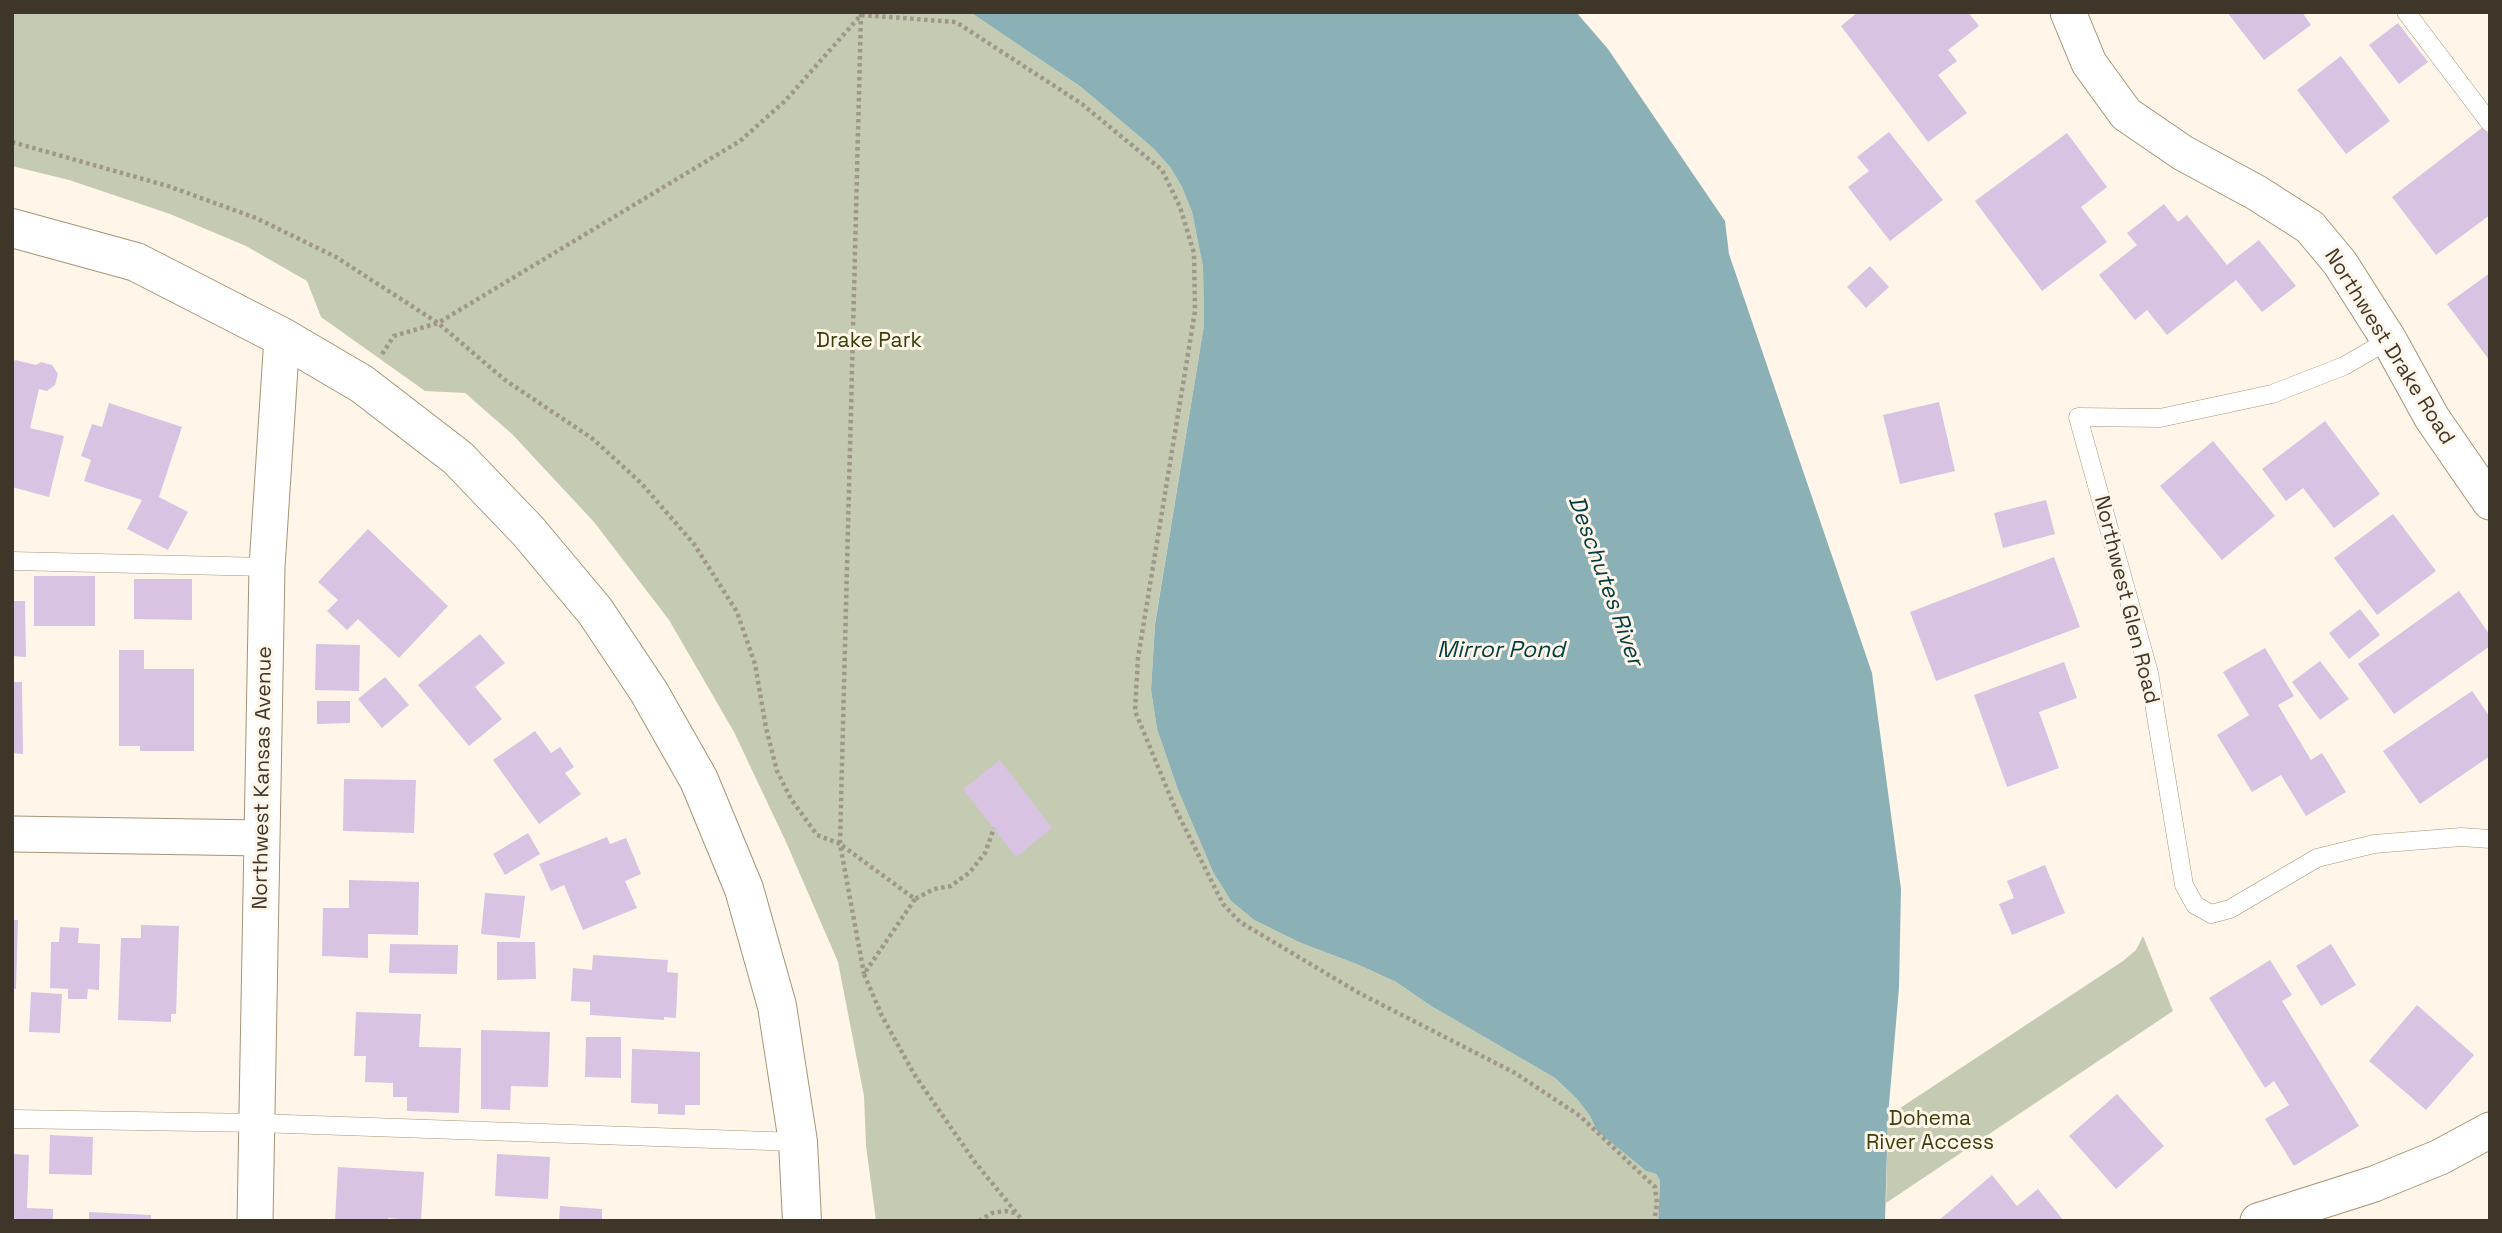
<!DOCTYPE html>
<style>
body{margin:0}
#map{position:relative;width:2502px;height:1233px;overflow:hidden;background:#fff6e9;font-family:"Space Grotesk",sans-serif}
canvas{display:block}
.frame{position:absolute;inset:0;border:14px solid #3e3629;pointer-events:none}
</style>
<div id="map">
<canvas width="2502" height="1233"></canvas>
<div class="frame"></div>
</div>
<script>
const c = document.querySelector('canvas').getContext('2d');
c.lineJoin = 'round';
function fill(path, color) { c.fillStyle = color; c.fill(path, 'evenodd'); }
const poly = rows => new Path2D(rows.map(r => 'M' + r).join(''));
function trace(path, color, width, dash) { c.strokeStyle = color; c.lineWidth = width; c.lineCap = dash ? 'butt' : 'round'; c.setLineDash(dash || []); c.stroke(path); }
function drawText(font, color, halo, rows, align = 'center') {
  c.font = font + ' "Space Grotesk",sans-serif'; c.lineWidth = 6; c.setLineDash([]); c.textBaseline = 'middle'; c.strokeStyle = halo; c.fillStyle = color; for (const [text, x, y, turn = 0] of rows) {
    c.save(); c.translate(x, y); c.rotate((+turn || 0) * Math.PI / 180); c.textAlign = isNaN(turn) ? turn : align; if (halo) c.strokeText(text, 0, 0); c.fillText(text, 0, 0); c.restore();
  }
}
const green = poly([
 [12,12,970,12,1081,87,1153,148,1170,167,1182,187,1192,212,1203,267,1204,325,1155,623,1151,690,1157,729,1178,790,1213,872,1231,901,1254,920,1301,943,1359,965,1396,982,1431,1006,1555,1078,1577,1099,1590,1116,1597,1131,1646,1171,1656,1174,1660,1181,1658,1221,876,1221,866,1146,864,1096,838,962,786,842,734,732,669,620,594,522,512,434,465,393,425,391,321,317,307,281,246,246,170,214,69,180,12,166],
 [2143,936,2173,1011,1886,1203,1888,1116,2123,961,2136,950]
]);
const water = poly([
 [970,12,1576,12,1608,49,1725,221,1729,254,1872,673,1901,889,1899,988,1888,1116,1885,1221,1658,1221,1660,1181,1656,1174,1646,1171,1597,1131,1590,1116,1577,1099,1555,1078,1431,1006,1396,982,1359,965,1301,943,1254,920,1231,901,1213,872,1178,790,1157,729,1151,690,1155,624,1204,325,1203,267,1192,212,1182,187,1170,167,1153,148,1081,87]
]);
const building = poly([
 [1858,12,1968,12,1979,26,1948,50,1957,61,1938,75,1967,113,1928,142,1841,26],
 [2227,12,2302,12,2311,25,2264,60],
 [2398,23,2428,62,2399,84,2369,45],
 [2341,56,2390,121,2346,154,2297,90],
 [2483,127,2490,136,2490,215,2436,255,2392,197],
 [1889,132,1943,200,1890,241,1848,187,1869,171,1857,157],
 [2067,133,2107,187,2081,207,2107,242,2042,291,1975,201],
 [2164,204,2178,222,2187,215,2227,265,2259,240,2296,286,2262,312,2236,280,2167,335,2147,310,2135,320,2099,275,2137,245,2127,233],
 [1870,266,1889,287,1866,308,1847,287],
 [2490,273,2490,361,2447,304],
 [15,360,36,365,41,362,52,365,58,374,55,385,47,391,39,389,30,428,64,436,49,497,12,487,12,365],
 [1939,402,1955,471,1900,484,1883,415],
 [109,403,182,427,159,497,188,512,168,550,127,529,142,500,84,481,91,460,81,456,92,424,102,427],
 [2325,421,2380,494,2334,528,2303,488,2286,501,2262,469],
 [2213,441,2275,516,2222,560,2160,486],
 [2046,500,2055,534,2003,548,1994,513],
 [2393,514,2436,571,2377,615,2334,558],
 [368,529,448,606,399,658,358,619,347,630,327,611,338,600,318,582],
 [2054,557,2080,627,1936,681,1910,612],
 [34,576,95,576,95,626,34,626],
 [134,579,192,579,192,620,134,619],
 [2459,591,2490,635,2490,646,2394,714,2358,664],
 [12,601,25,601,26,657,12,656],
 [2360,609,2380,635,2349,659,2329,633],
 [480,634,505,663,475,687,502,719,469,746,418,685],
 [316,644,360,645,359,691,315,690],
 [2265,648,2294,696,2278,705,2311,760,2322,753,2346,792,2306,816,2281,775,2252,792,2217,735,2249,715,2223,672],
 [119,650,144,650,144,669,194,669,194,751,140,751,140,746,119,746],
 [2320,661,2349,699,2320,720,2292,682],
 [2064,662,2077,698,2039,712,2059,768,2007,787,1974,695],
 [385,677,409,705,382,728,358,699],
 [12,682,22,682,23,754,12,753],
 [2472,691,2490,717,2490,756,2420,804,2383,751],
 [317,701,350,701,350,723,317,724],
 [535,731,551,753,560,747,574,767,565,773,581,794,539,824,493,760],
 [1000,760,1052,828,1016,857,963,789],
 [344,779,416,780,414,833,343,831],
 [528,833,540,854,505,875,493,854],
 [607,837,610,844,626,838,641,874,625,881,637,908,583,930,564,885,551,891,539,864],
 [2045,865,2065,913,2012,935,1999,904,2014,898,2007,881],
 [349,880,419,882,418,935,368,934,368,958,322,956,323,908,349,908],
 [485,893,525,896,520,938,481,934],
 [12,920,18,920,16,989,12,989],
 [141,925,179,926,176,1014,171,1014,171,1022,118,1020,121,938,141,938],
 [60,927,79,928,78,943,100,944,99,990,88,989,87,999,68,999,68,989,50,988,51,942,59,942],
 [497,942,535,942,536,979,497,980],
 [390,944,458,945,457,974,389,973],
 [2331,944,2356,985,2321,1006,2296,966],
 [593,955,668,960,667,972,678,973,676,1018,664,1017,664,1020,590,1015,590,1002,571,1001,573,968,592,970],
 [2270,960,2292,995,2282,1001,2359,1126,2294,1166,2265,1119,2289,1105,2274,1081,2265,1088,2209,998],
 [31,992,62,994,60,1033,29,1032],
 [2417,1005,2474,1055,2426,1110,2369,1061],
 [356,1012,421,1014,419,1047,461,1048,459,1113,407,1111,407,1097,393,1097,393,1083,365,1082,366,1056,354,1056],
 [481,1030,550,1032,548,1087,511,1086,510,1110,481,1109],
 [586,1037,621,1037,621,1078,585,1077],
 [632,1049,700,1052,700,1105,685,1105,685,1115,658,1114,658,1104,631,1103],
 [2117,1094,2164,1146,2116,1189,2069,1136],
 [50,1135,93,1137,92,1175,49,1174],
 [12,1154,29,1155,27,1208,53,1209,53,1221,12,1221],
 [497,1154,550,1157,548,1199,495,1196],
 [338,1167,424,1172,421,1221,388,1218,388,1221,335,1221],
 [1992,1175,2017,1206,2038,1189,2064,1221,1938,1221],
 [560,1206,602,1209,602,1221,559,1221],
 [89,1212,151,1215,151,1221,89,1221]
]);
const path = poly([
 [861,14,840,844,915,899,934,889,951,886,970,872,985,853,994,828],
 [12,142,168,186,256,218,336,257,438,323,740,141,785,101,861,15,956,22,1082,104,1162,170,1180,207,1194,253,1195,311,1138,658,1135,711,1175,808,1223,904,1240,922,1359,993,1515,1073,1580,1116,1655,1187,1657,1204,1654,1221],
 [382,354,394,336,438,323,505,380,593,439,641,483,694,544,737,612,755,664,766,728,777,771,791,799,817,835,840,844,864,974],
 [915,899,864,974,882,1016,914,1074,974,1161,1023,1221],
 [979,1221,992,1213,1005,1211,1016,1213]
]);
const service = poly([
 [2406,12,2490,123],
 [2389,340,2344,366,2272,394,2160,418,2078,417,2149,673,2184,885,2195,905,2211,914,2230,909,2317,858,2374,844,2461,837,2490,839],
 [12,561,267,567],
 [12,1119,258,1123,798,1142]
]);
const minor = poly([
 [2068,12,2089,63,2126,114,2183,153,2257,193,2310,227,2340,263,2389,340,2432,418,2490,502],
 [12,834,262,838],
 [255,1221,267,567,282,337],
 [2258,1221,2374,1184,2440,1157,2490,1130]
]);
const tertiary = poly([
 [12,228,136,262,282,337,362,384,458,458,528,531,595,611,649,692,699,780,744,889,777,1006,798,1142,802,1221]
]);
const parkNames = [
 ["Drake Park",869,341],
 ["Dohema",1930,1119],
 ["River Access",1930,1143]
];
const streetNames = [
 ["Northwest Drake Road",2389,347,58],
 ["Northwest Glen Road",2126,600,76],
 ["Northwest Kansas Avenue",263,778,-89]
];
const waterNames = [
 ["Deschutes River",1605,581,70],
 ["Mirror Pond",1501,651]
];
fill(green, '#c5cbb3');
fill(water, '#8bb1b7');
fill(building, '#d9c3e2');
trace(service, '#a69375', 19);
trace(minor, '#a69375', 37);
trace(tertiary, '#a69375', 40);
trace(path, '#9f978a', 4.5, [3.5, 3.5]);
trace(service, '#fff', 18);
trace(minor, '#fff', 35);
trace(tertiary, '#fff', 38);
drawText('21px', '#373f0b', '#fff6e9', parkNames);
drawText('21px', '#3e3629', '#fff6e9', streetNames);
drawText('italic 23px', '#003d44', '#fff6e9', waterNames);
</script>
